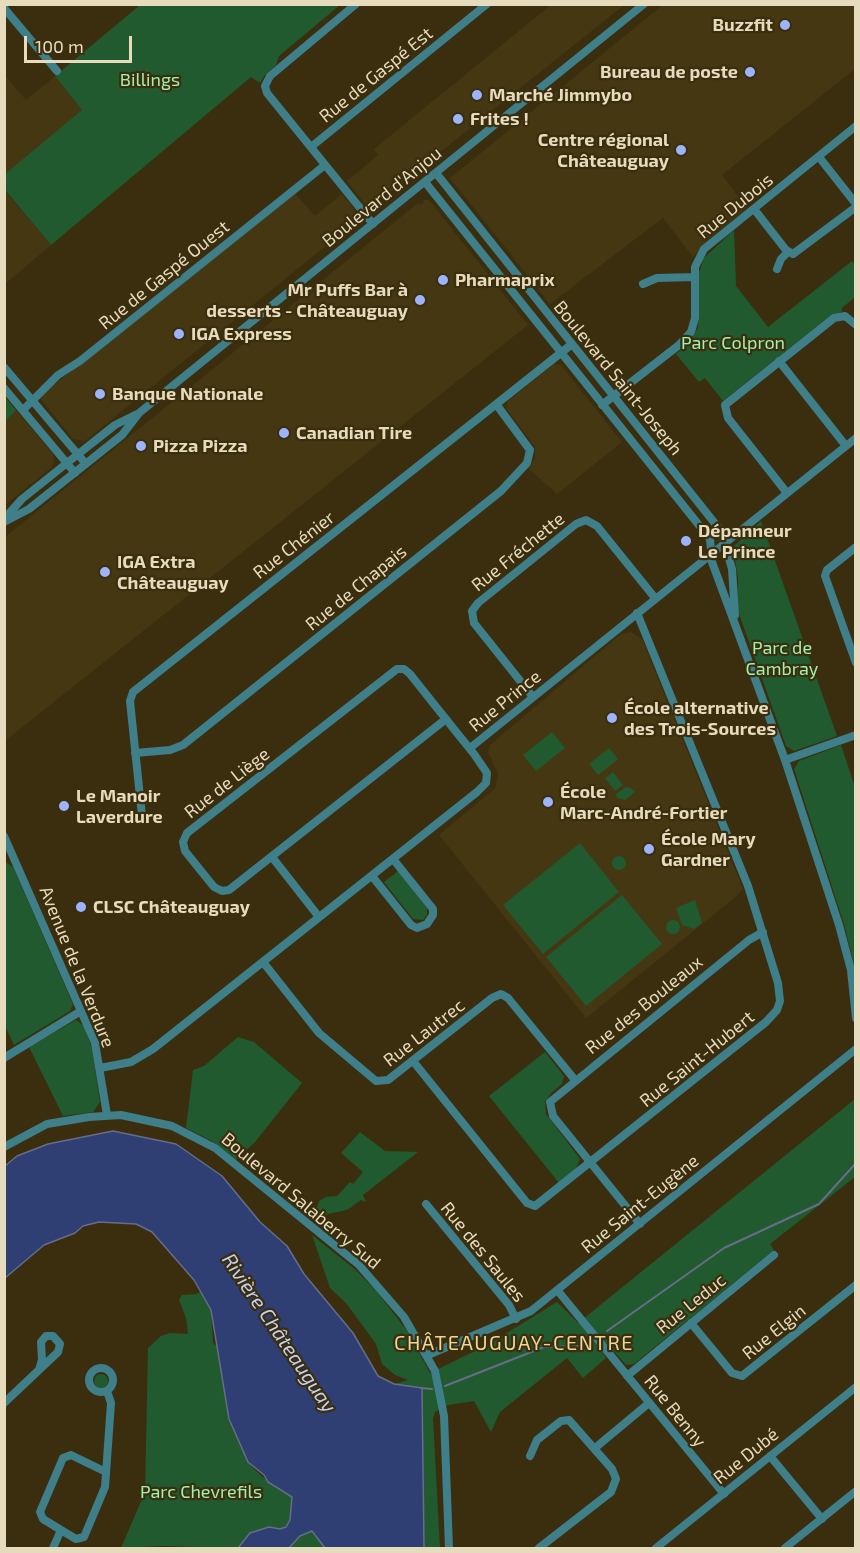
<!DOCTYPE html>
<meta charset="utf-8">
<style>
body{margin:0}
#map{position:relative;width:860px;height:1553px;overflow:hidden;background:#3a2e0e;font-family:"Exo 2",sans-serif}
canvas{display:block}
.frame{position:absolute;inset:0;border:6px solid #e7dbbd;pointer-events:none}
.scale{position:absolute;left:24px;top:36px;width:108px;height:27px;box-sizing:border-box;border:3px solid #e7dbbd;border-top:0;padding-left:8px;font-size:18px;line-height:21px;white-space:nowrap;color:#e7dbbd;-webkit-text-stroke:4px #3a2e0e;paint-order:stroke}
</style>
<div id="map">
<canvas width="860" height="1553"></canvas>
<div class="frame"></div>
<div class="scale">100 m</div>
</div>
<script>
const c = document.querySelector('canvas').getContext('2d');
c.lineJoin = 'round';
function fill(path, color) { c.fillStyle = color; c.fill(path, 'evenodd'); }
const poly = rows => new Path2D(rows.map(r => 'M' + r).join(''));
function trace(path, color, width, dash) { c.strokeStyle = color; c.lineWidth = width; c.lineCap = dash ? 'butt' : 'round'; c.setLineDash(dash || []); c.stroke(path); }
function drawText(font, color, halo, rows, align = 'center') {
  c.font = font + ' "Exo 2",sans-serif'; c.lineWidth = 4.5; c.setLineDash([]); c.textBaseline = 'middle'; c.strokeStyle = halo; c.fillStyle = color; for (const [text, x, y, turn = 0] of rows) {
    c.save(); c.translate(x, y); c.rotate((+turn || 0) * Math.PI / 180); c.textAlign = isNaN(turn) ? turn : align; if (halo) c.strokeText(text, 0, 0); c.fillText(text, 0, 0); c.restore();
  }
}
const built = poly([
 [552,4,624,5,369,209,347,181,378,155,374,149],
 [664,4,855,5,855,69,722,175,747,208,709,239,693,257,663,218,550,304,450,178],
 [4,74,26,100,55,76,83,110,5,175],
 [4,190,51,245,5,284,4,284],
 [294,192,315,216,342,194,359,215,358,220,85,441,73,439,39,397],
 [423,200,429,200,528,325,5,741,5,537,418,203,420,205,424,202],
 [554,364,561,365,622,442,557,494,529,469,535,458,535,447,506,408,508,401],
 [16,410,53,454,54,462,51,468,5,505,5,422],
 [631,632,642,639,743,889,732,900,586,1018,439,835,495,788,498,774,488,752,490,745,621,634]
]);
const green = poly([
 [140,5,340,5,279,56,276,65,264,76,260,83,251,77,51,245,5,190,4,175,82,110,55,76],
 [734,230,736,286,768,327,852,261,855,265,855,297,842,308,842,312,831,315,723,401,705,378,699,382,676,354,691,341,698,327,699,273,704,258],
 [5,397,16,410,5,422,4,422],
 [761,521,837,736,794,751,786,746,737,608,738,579,733,547],
 [552,732,565,748,536,771,523,755],
 [841,745,855,787,855,969,844,924,794,769,799,761],
 [609,748,618,759,598,775,589,764],
 [613,772,623,785,615,791,605,778],
 [626,787,631,788,635,792,625,800,617,798,616,794],
 [580,843,619,892,543,954,503,905],
 '612 863a7 7 0 1 1 14 0a7 7 0 1 1-14 0Z',
 [4,861,13,867,73,1004,70,1011,14,1045,4,1024],
 [398,871,427,908,427,915,423,920,413,919,384,882],
 [622,895,662,944,586,1006,546,957],
 [695,900,702,923,694,929,682,925,676,908],
 '666 927a7 7 0 1 1 14 0a7 7 0 1 1-14 0Z',
 [76,1020,84,1026,92,1049,100,1102,93,1112,63,1116,29,1047],
 [238,1037,254,1042,302,1083,255,1142,236,1160,210,1140,186,1128,193,1070,204,1066],
 [545,1052,564,1076,562,1084,551,1093,545,1102,546,1114,580,1159,576,1169,559,1183,489,1096],
 [855,1099,855,1177,770,1244,774,1250,634,1364,626,1365,611,1348,601,1350,606,1358,583,1378,567,1358,500,1412,491,1432,474,1401,448,1405,435,1412,433,1419,440,1548,424,1548,422,1388,394,1384,408,1380,395,1375,382,1364,376,1344,346,1303,330,1288,312,1235,357,1271,377,1292,408,1332,430,1373,489,1344,557,1302,578,1323],
 [360,1132,385,1151,418,1152,363,1195,366,1202,361,1200,347,1210,328,1214,316,1220,314,1216,319,1201,326,1197,337,1196,350,1182,353,1184,363,1172,341,1153],
 [201,1291,211,1310,213,1343,217,1346,218,1344,229,1419,252,1467,274,1487,292,1497,290,1520,286,1527,280,1529,269,1527,250,1533,238,1548,163,1546,121,1548,145,1492,148,1348,161,1336,170,1333,188,1334,186,1318,179,1300,182,1295,197,1294],
 '94 1381a7 7 0 1 1 14 0a7 7 0 1 1-14 0Z',
 [312,1531,325,1548,289,1548,305,1532]
]);
const water = poly([
 [113,1131,176,1144,222,1176,260,1222,287,1246,304,1274,353,1333,378,1376,394,1384,422,1388,424,1548,325,1548,312,1531,300,1536,289,1548,238,1548,250,1533,269,1527,280,1529,286,1527,290,1520,292,1497,268,1482,264,1475,248,1462,229,1419,211,1310,194,1280,152,1232,136,1224,99,1222,83,1226,75,1233,44,1245,5,1278,5,1166,17,1156,48,1144,113,1131]
]);
const stream = poly([
 [607,1331,724,1248,819,1204,856,1163],
 [445,1386,544,1347,588,1346],
 [421,1388,432,1389]
]);
const minor = poly([
 [356,4,270,76,265,86,267,93,373,224],
 [4,8,57,71],
 [311,147,487,4],
 [819,157,856,204],
 [436,173,721,531,732,569,735,615],
 [425,182,710,539,712,562,785,760,839,925,851,970,856,1018],
 [754,209,786,250,793,254,856,207],
 [777,269,781,259,788,252],
 [643,284,657,278,695,277],
 [779,361,846,446],
 [4,367,86,464],
 [4,388,75,473],
 [602,405,679,345,691,332,695,318,695,267,704,249,856,126],
 [23,410,58,375,80,361,325,165],
 [787,493,728,418,725,405,834,318,845,316,856,325],
 [4,519,22,499,67,463,115,425,135,415],
 [4,522,29,509,122,435,139,413,644,4],
 [856,547,827,570,825,576,856,663],
 [533,697,474,623,472,611,478,603,576,524,586,520,597,526,655,598],
 [470,748,856,438],
 [135,753,170,750,183,745,501,491,527,463,530,450,496,404],
 [785,760,856,735],
 [142,816,130,701,133,692,572,344],
 [4,836,95,1043,107,1115],
 [272,857,319,917],
 [372,876,411,925,417,928,427,924,433,915,433,909,393,859],
 [263,962,319,1033,376,1081,388,1080,492,998,501,994,508,998,575,1080],
 [4,1058,81,1011],
 [413,1061,527,1203,535,1206,766,1022,777,1010,780,1001,778,983,748,886,637,613],
 [100,1068,131,1062,153,1049,477,792,486,783,487,773,474,754,453,728,446,719,441,713,410,674,404,669,397,669,187,833,183,842,185,851,214,887,222,891,229,890,446,719],
 [4,1147,47,1124,89,1117,121,1115,172,1126,215,1148,359,1265,404,1317,435,1371,444,1416,449,1548],
 [426,1204,509,1305,516,1319],
 [640,1224,553,1116,550,1102,749,940,763,932],
 [558,1291,724,1494],
 [691,1323,732,1373,742,1376,856,1285],
 [428,1355,531,1311,856,1049],
 '89 1380a12 12 0 1 1 24 0a12 12 0 1 1-24 0Z',
 [627,1376,774,1255],
 [4,1403,58,1352,60,1344,53,1336,46,1336,41,1342,42,1360,39,1370],
 [595,1448,649,1403],
 [530,1456,537,1440,561,1421,569,1420,612,1469,616,1479,611,1492,539,1548],
 [770,1456,822,1519],
 [61,1530,43,1519,40,1512,63,1458,71,1455,106,1472],
 [53,1548,61,1530,76,1539,84,1537,105,1487,111,1403,107,1391],
 [656,1548,856,1387],
 [785,1548,856,1491]
]);
const markers = [
 [785,25,6,"#9bb4fd"],
 [750,72,6,"#9bb4fd"],
 [477,95,6,"#9bb4fd"],
 [458,119,6,"#9bb4fd"],
 [681,150,6,"#9bb4fd"],
 [443,280,6,"#9bb4fd"],
 [420,300,6,"#9bb4fd"],
 [179,334,6,"#9bb4fd"],
 [100,394,6,"#9bb4fd"],
 [284,433,6,"#9bb4fd"],
 [141,446,6,"#9bb4fd"],
 [686,541,6,"#9bb4fd"],
 [105,572,6,"#9bb4fd"],
 [612,718,6,"#9bb4fd"],
 [548,802,6,"#9bb4fd"],
 [64,806,6,"#9bb4fd"],
 [649,849,6,"#9bb4fd"],
 [81,907,6,"#9bb4fd"]
];
const poiNames = [
 ["Buzzfit",773,25,"right"],
 ["Bureau de poste",738,72,"right"],
 ["Marché Jimmybo",489,95],
 ["Frites !",470,119],
 ["Centre régional",669,140,"right"],
 ["Châteauguay",669,161,"right"],
 ["Pharmaprix",455,280],
 ["Mr Puffs Bar à",408,290,"right"],
 ["desserts - Châteauguay",408,311,"right"],
 ["IGA Express",191,334],
 ["Banque Nationale",112,394],
 ["Canadian Tire",296,433],
 ["Pizza Pizza",153,446],
 ["Dépanneur",698,531],
 ["Le Prince",698,552],
 ["IGA Extra",117,562],
 ["Châteauguay",117,583],
 ["École alternative",624,708],
 ["des Trois-Sources",624,729],
 ["École",560,792],
 ["Marc-André-Fortier",560,813],
 ["Le Manoir",76,796],
 ["Laverdure",76,817],
 ["École Mary",661,839],
 ["Gardner",661,860],
 ["CLSC Châteauguay",93,907]
];
const streetNames = [
 ["Rue de Gaspé Est",376,75,-39],
 ["Boulevard d'Anjou",382,197,-39],
 ["Rue Dubois",735,206,-39],
 ["Rue de Gaspé Ouest",164,275,-39],
 ["Boulevard Saint-Joseph",618,378,51],
 ["Rue Chénier",294,545,-38],
 ["Rue Fréchette",518,552,-39],
 ["Rue de Chapais",356,588,-39],
 ["Rue Prince",505,701,-39],
 ["Rue de Liège",227,783,-38],
 ["Avenue de la Verdure",77,967,68],
 ["Rue des Bouleaux",644,1005,-39],
 ["Rue Lautrec",424,1033,-38],
 ["Rue Saint-Hubert",697,1059,-39],
 ["Boulevard Salaberry Sud",301,1201,40],
 ["Rue Saint-Eugène",640,1204,-39],
 ["Rue des Saules",483,1252,51],
 ["Rue Leduc",691,1304,-39],
 ["Rue Elgin",774,1332,-39],
 ["Rue Benny",675,1411,51],
 ["Rue Dubé",746,1456,-39]
];
const parkNames = [
 ["Billings",150,80],
 ["Parc Colpron",733,343],
 ["Parc de",782,648],
 ["Cambray",782,669],
 ["Parc Chevrefils",201,1492]
];
const waterNames = [
 ["Rivière Châteauguay",279,1333,56]
];
const neighbourhoodNames = [
 ["CHÂTEAUGUAY-CENTRE",514,1343]
];
fill(built, '#453712');
fill(green, '#215a2f');
fill(water, '#2f3e73');
trace(water, '#666d89', 1.5);
trace(stream, '#666d89', 2);
trace(minor, '#3e7f8a', 8);
for (const [x, y, r, color] of markers) { const dot = new Path2D(); dot.arc(x, y, r, 0, 2 * Math.PI); c.fillStyle = color; c.fill(dot); trace(dot, '#3a2e0e', 2); }
drawText('bold 18px', '#e7dbbd', '#3a2e0e', poiNames, 'left');
drawText('18px', '#e7dbbd', '#3a2e0e', streetNames);
drawText('18px', '#9ff1ae', '#3a2e0e', parkNames);
drawText('italic 20px', '#c5d1f3', '#3a2e0e', waterNames);
c.letterSpacing = '1.5px';
drawText('20px', '#eed697', '#3a2e0e', neighbourhoodNames);
c.letterSpacing = '0px';
</script>
